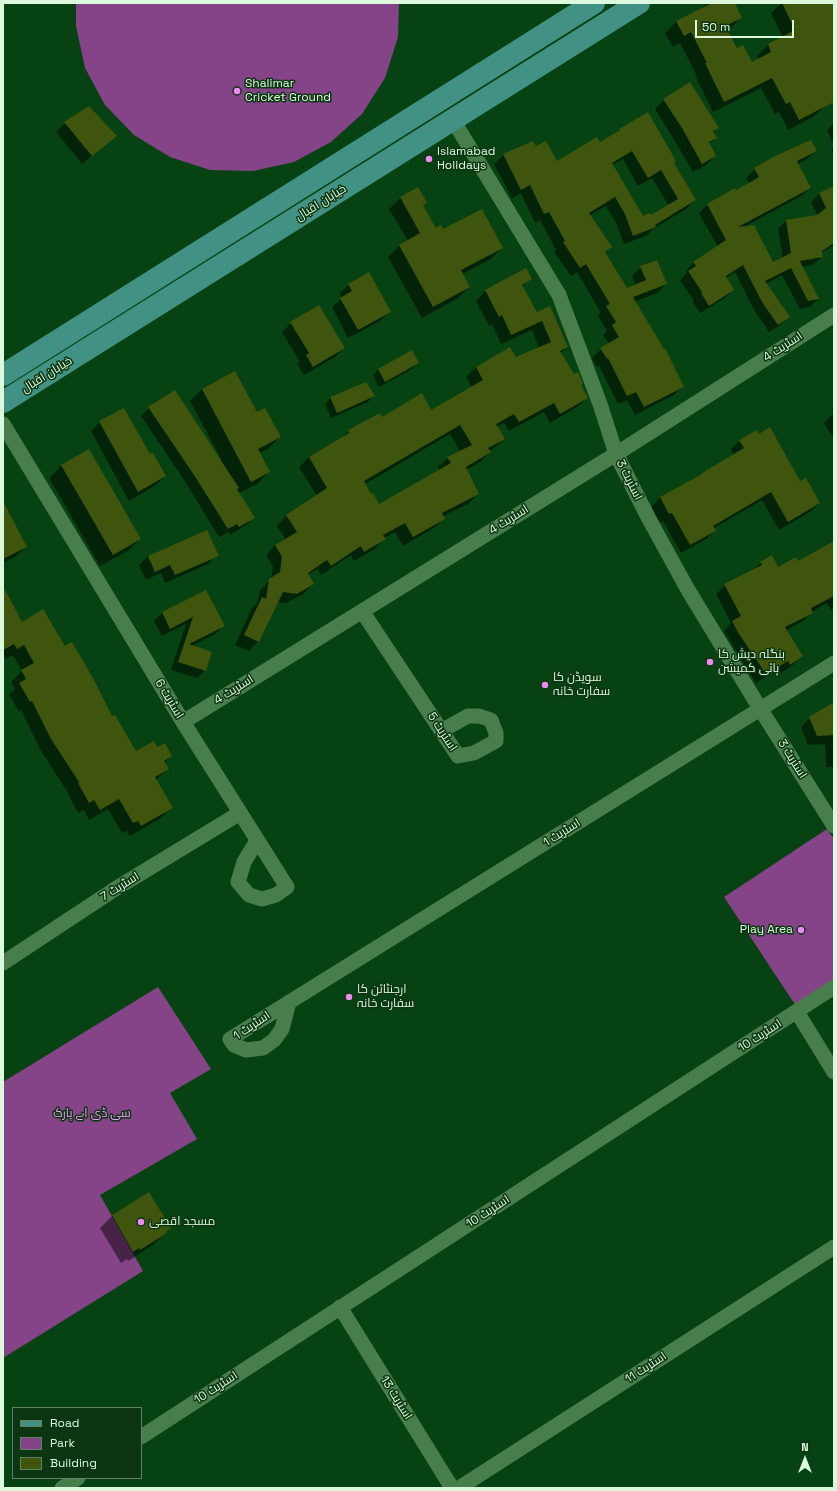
<!DOCTYPE html>
<meta charset="utf-8">
<style>
body{margin:0}
#map{position:relative;width:837px;height:1491px;overflow:hidden;background:#074212;font-family:"Space Grotesk",sans-serif}
canvas{display:block}
.frame{position:absolute;inset:0;border:4px solid #ddf9dd;pointer-events:none}
.legend{position:absolute;left:12px;top:1407px;width:130px;height:72px;box-sizing:border-box;background:#0c3611;border:1px solid #608463;margin:0;padding:5px 7px;list-style:none;font-size:12px;color:#ddf9dd}
.legend li{display:flex;align-items:center;gap:8px;height:20px}
.legend b{width:20px;border:1px solid #608463}
.north{position:absolute;left:785px;top:1439px;width:40px;height:40px;-webkit-text-stroke:3px #0c3611;paint-order:stroke;rotate:0deg;font-size:11px;font-weight:700;line-height:16px;text-align:center;color:#ddf9dd}
.north::after{content:'';display:block;margin:auto;width:14px;height:18px;background:#ddf9dd;clip-path:polygon(50% 0,100% 100%,50% 72%,0 100%)}
.scale{position:absolute;left:695px;top:20px;width:99px;height:18px;box-sizing:border-box;border:2px solid #ddf9dd;border-top:0;padding-left:5px;font-size:12px;line-height:14px;white-space:nowrap;color:#ddf9dd;-webkit-text-stroke:3px #0c3611;paint-order:stroke}
</style>
<div id="map">
<canvas width="837" height="1491"></canvas>
<div class="frame"></div>
<ul class="legend">
<li><b style="height:5px;background:#419285"></b>Road</li>
<li><b style="height:11px;background:#854388"></b>Park</li>
<li><b style="height:11px;background:#3f540c"></b>Building</li>
</ul>
<div class="north">N</div>
<div class="scale">50 m</div>
</div>
<script>
const c = document.querySelector('canvas').getContext('2d');
c.lineJoin = 'round';
function fill(path, color) { c.fillStyle = color; c.fill(path, 'evenodd'); }
const poly = rows => new Path2D(rows.map(r => 'M' + r).join(''));
function trace(path, color, width, dash) { c.strokeStyle = color; c.lineWidth = width; c.lineCap = dash ? 'butt' : 'round'; c.setLineDash(dash || []); c.stroke(path); }
function drawText(font, color, halo, rows, align = 'center') {
  c.font = font + ' "Space Grotesk",Cairo,sans-serif'; c.lineWidth = 3; c.setLineDash([]); c.textBaseline = 'middle'; c.strokeStyle = halo; c.fillStyle = color; for (const [text, x, y, turn = 0] of rows) {
    c.save(); c.translate(x, y); c.rotate((+turn || 0) * Math.PI / 180); c.textAlign = isNaN(turn) ? turn : align; if (halo) c.strokeText(text, 0, 0); c.fillText(text, 0, 0); c.restore();
  }
}
const green = poly([
 [76,3,399,3,398,37,385,78,362,114,331,142,294,162,253,171,210,170,170,157,134,135,105,105,85,68,76,26],
 [827,829,834,839,834,981,796,1006,724,897],
 [158,987,211,1069,170,1093,197,1139,100,1195,143,1271,3,1358,3,1082]
]);
const shadow = poly([
 [708,3,734,3,741,18,730,29,726,30,736,49,751,63,759,59,757,56,768,45,783,38,771,13,782,3,834,3,834,86,824,107,813,117,788,130,779,112,775,114,761,88,713,112,695,75,696,74,680,43,673,47,665,33,676,22,701,9],
 [664,100,718,127,713,133,716,138,709,144,715,156,706,165,693,172,673,138,655,109],
 [65,123,115,136,82,164,56,132],
 [834,123,834,145,827,130],
 [620,129,673,163,695,200,686,209,653,229,646,236,624,244,616,223,606,206,590,215,611,247,605,253,627,289,636,285,632,276,641,267,666,284,657,293,634,302,683,386,674,395,635,415,627,400,618,404,599,366,597,367,592,358,601,349,609,344,603,335,607,331,598,316,601,313,577,272,571,276,554,252,556,250,540,220,535,223,521,193,512,198,494,164,503,155,533,142,536,148,556,162,600,143,614,135],
 [623,159,638,186,652,178,669,206,651,217,643,217,612,165],
 [834,147,834,155,831,150],
 [816,151,807,159,798,164,810,188,801,196,744,227,773,264,783,259,778,229,786,221,818,216,811,202,819,194,834,187,834,245,821,253,822,257,813,265,802,267,818,299,810,307,800,309,782,275,766,284,788,317,780,325,769,332,754,310,735,272,726,278,733,290,725,298,700,313,693,302,694,301,680,280,687,273,686,271,694,262,718,247,699,213,707,205,735,190,736,192,750,184,746,178,755,169,776,157],
 [417,188,426,203,423,206,436,229,502,248,491,259,462,274,469,287,458,298,422,318,388,257,399,246,408,241,389,209,400,198],
 [530,279,522,287,536,313,567,347,561,353,587,398,577,407,550,423,544,412,509,431,504,423,497,427,504,439,494,448,489,451,490,452,480,462,466,470,478,494,468,504,443,516,444,518,434,528,403,546,395,532,384,538,375,549,354,561,351,555,321,575,317,569,308,575,313,584,303,594,286,603,277,602,258,641,249,651,235,645,252,608,258,602,260,590,271,579,273,567,266,555,275,545,286,540,277,526,286,516,317,496,299,467,309,457,340,439,349,431,381,418,431,411,472,388,466,377,476,367,510,349,516,358,539,348,532,330,501,344,492,324,489,326,476,301,485,291],
 [450,434,460,451,448,458,438,467,440,471,379,506,371,495,365,484],
 [349,284,389,312,380,321,348,338,332,307,342,298,340,293],
 [291,323,344,348,335,357,304,375,297,364,300,362,282,332],
 [418,363,412,369,379,387,373,375,379,369],
 [365,383,373,396,368,402,331,418,325,404,330,398],
 [202,389,256,414,280,437,268,449,259,453,269,472,257,484,239,493,254,518,245,526,230,535,228,532,219,537,186,483,141,416,149,408,220,460,221,459,190,401],
 [834,413,834,439,824,423],
 [100,422,150,456,165,476,156,485,129,501,91,431],
 [759,435,819,503,810,512,779,530,762,500,714,528,715,531,706,539,681,553,663,521,660,522,651,507,660,498,700,476,734,455,731,449,740,441],
 [61,466,140,539,128,551,100,566,49,478],
 [3,503,26,547,15,557,3,563],
 [834,542,834,608,831,610,827,603,812,612,803,621,785,631,802,656,793,665,781,673,778,669,756,683,724,631,731,623,716,594,725,585,752,571,761,562,777,568,797,562],
 [217,555,208,564,165,583,161,573,146,580,139,565,148,556],
 [3,588,21,623,65,647,136,752,157,749,171,756,164,763,167,769,156,780,171,808,161,818,130,836,127,831,122,833,108,809,89,820,84,810,78,813,68,794,68,793,40,749,21,710,19,712,9,694,15,689,11,682,22,671,13,655,6,659,3,654],
 [206,591,223,626,215,634,192,646,205,670,197,678,171,670,186,624,162,636,154,621,162,613],
 [834,703,834,767,826,767,825,744,808,745,801,727,810,718],
 [149,1194,165,1233,153,1245,128,1261,127,1259,121,1263,100,1228,112,1216]
]);
const building = poly([
 [712,3,735,3,742,18,725,26,737,48,743,45,752,62,771,52,768,44,795,30,782,3,834,3,834,102,799,120,790,102,786,104,772,78,724,102,705,63,707,63,691,32,684,36,676,21],
 [690,82,719,128,713,131,717,138,709,142,716,156,702,164,682,128,663,99],
 [89,106,117,136,92,156,64,122],
 [648,112,676,161,674,163,696,200,655,225,656,227,633,236,625,214,615,197,589,213,612,247,605,252,627,288,646,280,640,266,657,260,667,284,633,297,664,349,665,348,684,387,644,407,636,392,627,396,608,358,607,359,600,348,619,337,612,325,616,322,606,306,610,304,586,264,580,268,563,242,565,241,549,212,544,214,530,185,521,190,503,154,533,141,536,146,546,141,557,161,597,137,600,142,620,130,619,129],
 [632,151,648,178,661,170,678,199,651,215,650,213,643,216,612,163],
 [811,140,817,151,797,161,811,188,738,227,754,225,773,262,791,253,786,220,817,215,826,208,819,193,834,186,834,243,822,251,823,257,800,261,819,299,808,301,791,268,765,281,790,317,778,325,762,302,743,265,726,276,734,290,709,306,701,293,702,292,688,271,696,266,693,262,726,240,707,204,735,188,736,190,759,177,754,168,775,156],
 [418,187,427,203,423,205,436,228,441,225,443,229,482,209,503,248,461,270,470,287,433,307,399,245,420,233,400,197],
 [526,268,532,279,522,285,537,312,550,306,568,347,560,351,574,374,578,372,583,384,581,385,588,398,560,414,554,403,519,422,514,414,496,424,505,439,488,448,491,452,466,467,479,494,442,513,445,519,413,537,405,523,383,535,386,539,364,552,361,546,331,566,327,560,308,573,314,584,297,594,283,592,259,642,244,635,262,597,266,599,269,579,280,572,282,557,275,545,297,532,286,515,327,488,309,457,349,433,348,430,380,413,382,417,422,393,431,410,483,380,476,367,510,347,516,357,551,342,542,321,511,335,502,315,499,317,485,290],
 [460,425,472,445,447,457,451,463,379,504,373,493,371,494,364,481],
 [369,272,391,312,358,330,340,298,352,291,348,284],
 [319,305,345,348,313,367,306,355,309,353,290,322],
 [412,350,419,363,385,382,378,369],
 [235,371,257,412,265,408,281,437,258,449,270,472,251,482,202,389],
 [366,382,375,396,337,413,330,397],
 [175,390,239,488,237,489,255,518,239,527,237,524,228,529,194,475,148,407],
 [124,408,150,454,153,453,166,476,138,492,99,421],
 [770,427,800,481,806,478,820,503,788,522,771,492,713,526,716,531,690,545,672,513,669,514,660,497,702,474,702,473,744,448,739,440,757,430,759,434],
 [89,449,141,539,113,555,61,465],
 [3,501,27,547,3,559],
 [207,530,219,556,175,575,170,565,155,572,148,556],
 [834,541,834,596,811,608,813,613,785,627,803,656,790,665,788,661,766,674,739,634,732,621,741,616,724,584,762,565,760,562,772,555,778,567,796,557,798,561],
 [3,586,22,622,43,609,65,646,72,642,94,680,112,716,115,715,136,751,154,741,157,747,165,743,172,756,164,761,169,769,155,777,173,808,141,826,138,821,133,823,119,799,100,810,94,800,89,803,78,783,79,782,51,739,32,701,30,702,19,683,26,679,21,670,34,663,24,645,17,649,14,644,3,650],
 [206,590,225,626,189,644,212,652,206,671,178,662,193,617,170,629,162,612],
 [834,702,834,735,817,736,809,717],
 [149,1192,171,1228,166,1232,167,1233,140,1250,139,1248,133,1252,112,1215]
]);
const street = poly([
 [453,120,559,295,600,404,616,454,649,519,688,590,761,710,834,826],
 [3,424,183,722,287,887,276,895,262,899,249,895,238,882,244,862,255,844],
 [362,611,458,756,474,753,496,741,496,733,491,720,479,716,468,716,443,730],
 [183,722,616,454,834,315],
 [3,963,115,889,240,813],
 [289,1002,282,1029,274,1040,263,1048,246,1050,234,1045,230,1039,834,663],
 [797,1012,834,1072],
 [340,1307,452,1488],
 [141,1437,834,987],
 [62,1488,78,1478],
 [459,1488,834,1247]
]);
const primary = poly([
 [3,375,594,3],
 [3,402,639,3]
]);
const markers = [
 [237,91,4,"#f08bf5"],
 [429,159,4,"#f08bf5"],
 [710,662,4,"#f08bf5"],
 [545,685,4,"#f08bf5"],
 [801,930,4,"#f08bf5"],
 [349,997,4,"#f08bf5"],
 [141,1222,4,"#f08bf5"]
];
const poiNames = [
 ["Shalimar",245,84],
 ["Cricket Ground",245,98],
 ["Islamabad",437,152],
 ["Holidays",437,166],
 ["بنگلہ دیش کا",718,655],
 ["ہائی کمیشن",718,669],
 ["سویڈن کا",553,678],
 ["سفارت خانہ",553,692],
 ["Play Area",793,930,"right"],
 ["ارجنٹائن کا",357,990],
 ["سفارت خانہ",357,1004],
 ["مسجد اقصیٰ",149,1222]
];
const streetNames = [
 ["خیابان اقبال",321,203,-32],
 ["اسٹریٹ 4",783,347,-33],
 ["خیابان اقبال",47,375,-32],
 ["اسٹریٹ 3",629,480,63],
 ["اسٹریٹ 4",509,520,-32],
 ["اسٹریٹ 4",234,690,-32],
 ["اسٹریٹ 6",169,699,59],
 ["اسٹریٹ 5",442,732,57],
 ["اسٹریٹ 3",792,759,58],
 ["اسٹریٹ 1",562,833,-32],
 ["اسٹریٹ 7",120,887,-32],
 ["اسٹریٹ 1",252,1026,-34],
 ["اسٹریٹ 10",760,1036,-33],
 ["اسٹریٹ 10",488,1212,-33],
 ["اسٹریٹ 11",646,1368,-33],
 ["اسٹریٹ 10",216,1388,-33],
 ["اسٹریٹ 13",396,1398,58]
];
const parkNames = [
 ["سی ڈی اے پارک",92,1114]
];
fill(green, '#854388');
fill(shadow, '#0007');
fill(building, '#3f540c');
trace(street, '#487e4b', 15);
trace(primary, '#419285', 22);
for (const [x, y, r, color] of markers) { const dot = new Path2D(); dot.arc(x, y, r, 0, 2 * Math.PI); c.fillStyle = color; c.fill(dot); trace(dot, '#0c3611', 1.5); }
drawText('12px', '#ddf9dd', '#0c3611', poiNames, 'left');
drawText('12px', '#ddf9dd', '#0c3611', streetNames);
drawText('12px', '#f59ef9', '#0c3611', parkNames);
</script>
